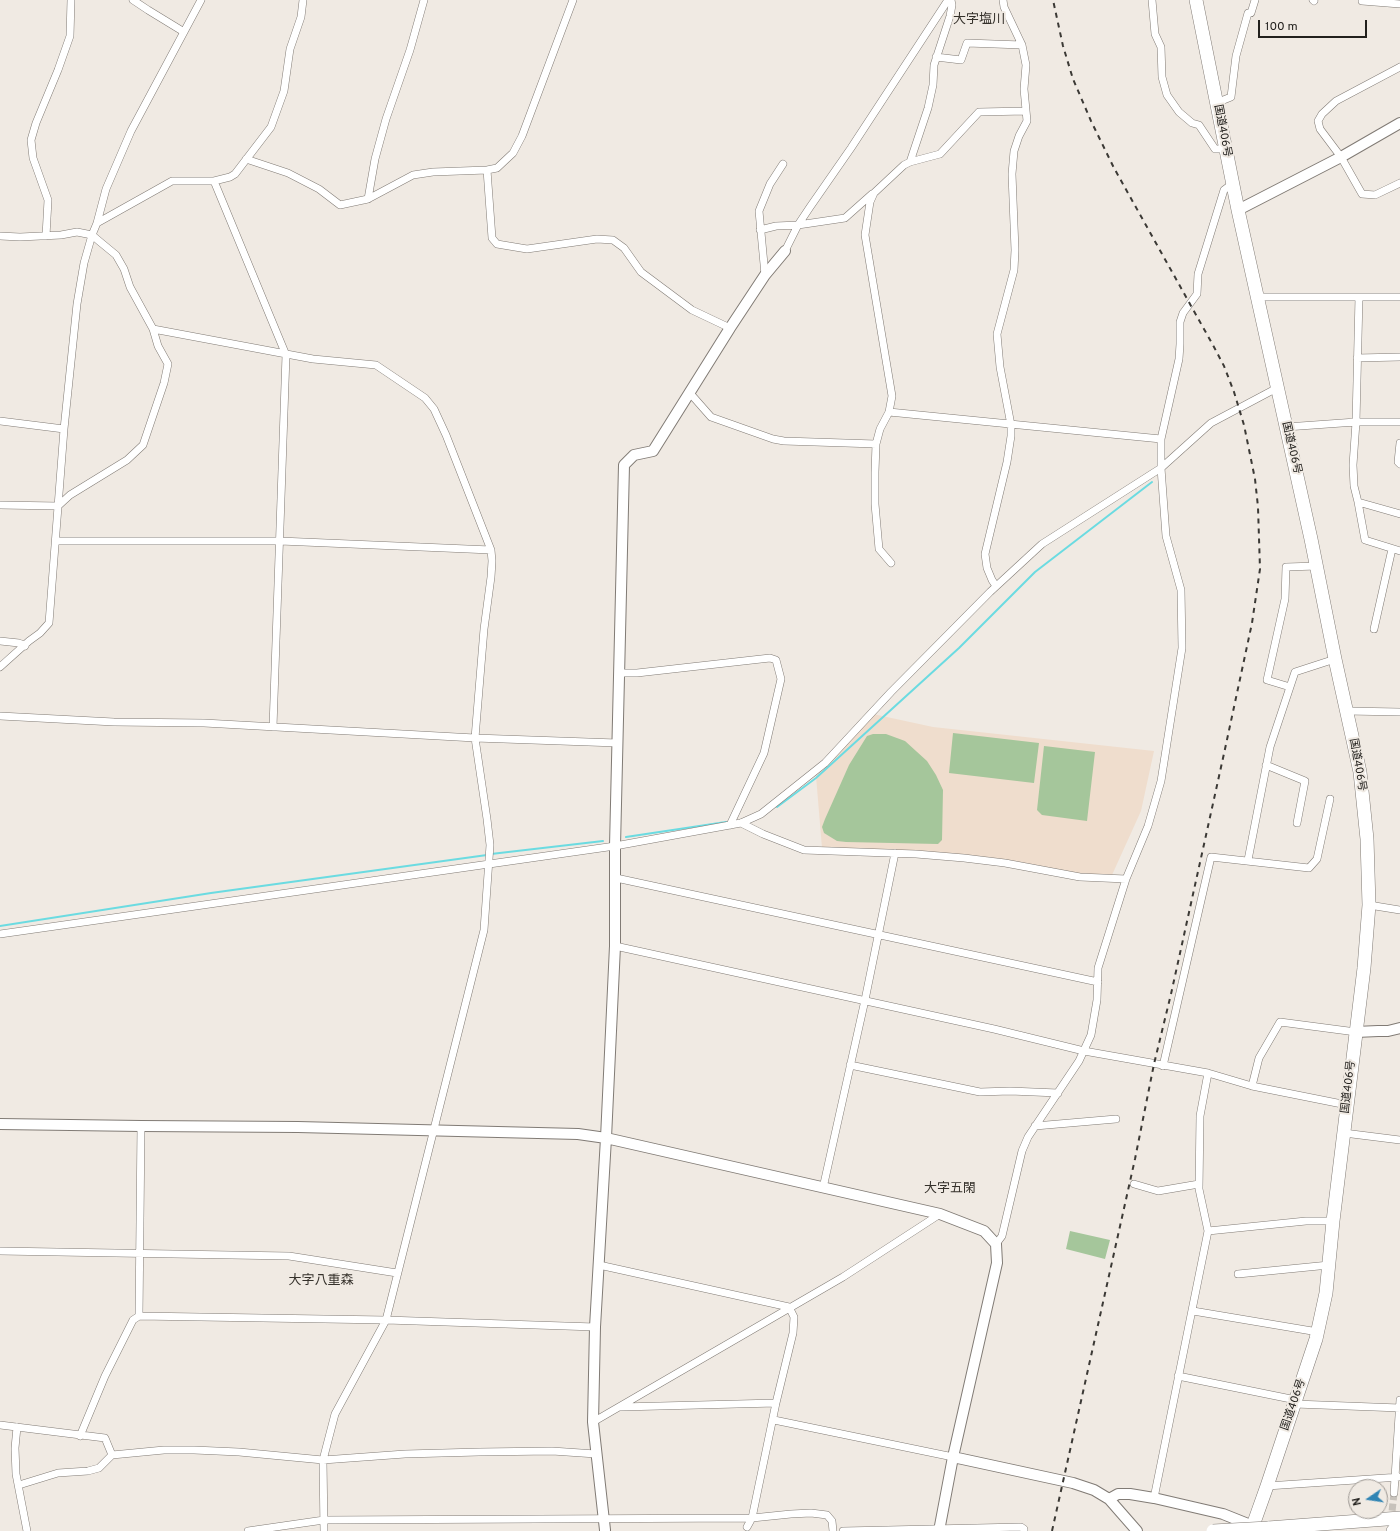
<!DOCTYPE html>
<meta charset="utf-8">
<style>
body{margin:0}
#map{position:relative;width:1400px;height:1531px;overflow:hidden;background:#f0eae3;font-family:Overpass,sans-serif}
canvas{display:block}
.north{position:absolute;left:1348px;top:1479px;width:40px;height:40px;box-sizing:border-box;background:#f0eae3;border:1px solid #9e9994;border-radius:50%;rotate:257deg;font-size:11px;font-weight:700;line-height:16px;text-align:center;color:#22201d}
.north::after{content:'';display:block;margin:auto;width:14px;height:18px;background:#2f84b4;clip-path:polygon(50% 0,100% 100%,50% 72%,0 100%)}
.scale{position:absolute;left:1258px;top:20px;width:109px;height:18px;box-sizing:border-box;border:2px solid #22201d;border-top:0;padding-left:5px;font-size:12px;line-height:14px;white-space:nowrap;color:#22201d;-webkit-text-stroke:3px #f0eae3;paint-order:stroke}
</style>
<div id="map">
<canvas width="1400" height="1531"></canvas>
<div class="north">N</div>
<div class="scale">100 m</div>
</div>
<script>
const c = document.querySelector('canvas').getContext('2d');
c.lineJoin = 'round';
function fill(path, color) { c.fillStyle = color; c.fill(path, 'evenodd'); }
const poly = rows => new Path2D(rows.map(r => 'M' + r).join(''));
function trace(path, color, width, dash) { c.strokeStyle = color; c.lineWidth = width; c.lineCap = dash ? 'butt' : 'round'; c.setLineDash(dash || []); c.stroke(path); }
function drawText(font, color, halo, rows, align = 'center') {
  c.font = font + ' Overpass,"Noto Sans JP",sans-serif'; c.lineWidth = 4; c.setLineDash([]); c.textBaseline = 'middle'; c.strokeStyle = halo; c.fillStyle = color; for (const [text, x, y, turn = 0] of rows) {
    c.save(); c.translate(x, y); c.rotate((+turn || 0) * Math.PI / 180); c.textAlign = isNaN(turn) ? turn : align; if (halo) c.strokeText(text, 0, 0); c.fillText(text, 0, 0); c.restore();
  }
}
const industrial = poly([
 [873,714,933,727,1154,751,1141,811,1112,875,1056,873,994,858,936,853,822,848,816,776]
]);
const green = poly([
 [953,733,1039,743,1034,783,949,773],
 [873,734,886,734,905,741,927,761,936,775,943,790,942,840,938,844,846,842,837,841,824,833,822,827,825,819,849,765,867,736],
 [1044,746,1095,752,1087,821,1042,815,1037,810],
 [1070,1231,1110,1240,1105,1259,1066,1249]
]);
const stream = poly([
 [777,807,816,778,959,648,1035,572,1152,482],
 [626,837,726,822],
 [491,854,603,841],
 [0,926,211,893,487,855]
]);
const streetTunnel = poly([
 [1391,1521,1394,1493]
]);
const street = poly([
 [133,0,148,10,184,32],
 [1152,0,1155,34,1161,47,1162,77,1167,95,1179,112,1192,123,1199,125,1215,149,1225,149],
 [1313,0,1314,1],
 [1362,1,1400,4],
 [936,57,961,60,967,43,1022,45],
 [1400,67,1336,101,1322,114,1318,121,1320,129,1341,157,1362,194,1375,195,1400,183],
 [1216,103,1231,97,1236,56,1248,13,1251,13,1255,0],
 [246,159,288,173,319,189,340,205,368,199,413,175,433,172,487,170,497,168,513,153,522,136,573,0],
 [910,162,940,154,979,112,1026,111],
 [487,170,492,238,497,244,527,249,597,239,613,240,624,248,641,272,692,310,730,328],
 [214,181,286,355,273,727],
 [368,199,375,159,386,119,410,50,424,0],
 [97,223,172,181,214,181,230,177,235,174,271,127,284,91,290,49,301,17,303,0],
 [760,230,776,226,798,225,845,218,872,194],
 [0,236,20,237,61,235,77,232,92,235,99,241,116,255,124,269,130,287,153,329,158,346,168,364,164,383,143,445,127,460,70,495,58,506,0,505],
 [46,236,48,200,33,158,31,140,36,123,58,70,70,36,71,0],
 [785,251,798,225,810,207,851,148,948,0],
 [765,275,759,211,770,184,783,164],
 [1257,297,1400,297],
 [1359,297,1356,422,1353,465,1354,486,1358,502,1400,514],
 [153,329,313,359,376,365,425,398,434,409,446,435,491,550,492,561,491,577,484,629,475,738,487,819,490,845,484,930,386,1320,335,1414,323,1460,324,1531],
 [1357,358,1400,357],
 [689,392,711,417,773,439,784,441,876,444],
 [889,412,1161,439],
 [0,421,64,429],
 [1286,427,1356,422,1400,422],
 [1400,443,1398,462,1400,464],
 [1358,502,1365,540,1400,551],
 [56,541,280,541,491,550],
 [891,563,879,549,875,504,875,472,876,444,880,429,889,412,892,396,865,235,870,202,874,193,904,165,910,162,928,108,933,85,934,65,950,16,952,5,951,0],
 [996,586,992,580,987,568,985,554,1007,462,1011,436,1011,425,1000,367,997,334,1014,270,1015,250,1012,174,1014,151,1019,136,1027,121,1024,89,1026,65,1022,45,1004,7,1003,0],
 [1374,629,1392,549],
 [0,641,19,643,25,646],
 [0,667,29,641,40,633,49,623,64,429,77,304,84,263,92,235,97,223,106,189,131,131,201,0],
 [619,673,637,673,770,658,776,660,781,679,764,753,730,825],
 [1290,687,1267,680,1285,599,1286,567,1317,566],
 [1347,711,1400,712],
 [0,716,114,722,204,723,475,738,617,743],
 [1266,765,1305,781,1297,823],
 [741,823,763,834,804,850,916,854,964,858,1005,863,1080,877,1126,879],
 [1248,860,1270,747,1295,672,1335,659],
 [616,878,1098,982],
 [1369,905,1400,910],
 [0,934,615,846,741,823,761,814,825,763,891,692,990,592,1042,544,1161,468,1211,423,1277,388],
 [615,946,994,1029,1084,1051,1208,1073,1252,1086,1347,1105],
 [850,1065,980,1092,1010,1091,1058,1093],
 [1163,1066,1211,857,1309,868,1317,859,1330,799],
 [1252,1086,1259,1058,1280,1022,1356,1032],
 [1035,1126,1116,1119],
 [1344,1133,1400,1140],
 [1134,1184,1158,1191,1199,1184],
 [823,1188,865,1000,895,853],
 [1208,1231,1306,1221,1333,1221],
 [996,1244,1002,1236,1022,1151,1028,1137,1079,1061,1091,1035,1097,1000,1098,968,1126,879,1148,826,1161,781,1182,648,1181,590,1166,536,1161,468,1161,439,1179,359,1180,344,1180,322,1183,313,1197,294,1198,274,1224,190,1232,184],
 [0,1251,289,1256,397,1273],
 [599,1265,789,1307,794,1317,793,1333,776,1403,752,1518,747,1527],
 [1238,1274,1329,1265],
 [1193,1311,1318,1332],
 [139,1316,141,1126],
 [1178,1376,1296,1400],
 [1295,1404,1400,1408],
 [621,1407,776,1403],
 [774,1420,953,1457],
 [593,1422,843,1277,940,1214],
 [0,1425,105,1438,112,1455,164,1450,194,1450,239,1452,323,1460,405,1454,479,1452,552,1451,596,1454],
 [17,1427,15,1448,16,1474,27,1531],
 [80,1436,105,1376,133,1320,139,1316,386,1320,595,1327],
 [19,1485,58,1473,88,1471,99,1468,112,1455],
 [1267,1486,1400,1477],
 [1394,1493,1400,1400],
 [1154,1498,1208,1231,1199,1189,1200,1116,1208,1073],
 [248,1531,324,1520,752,1518,791,1514,811,1513,827,1515,832,1521,833,1531],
 [843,1531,1021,1527,1024,1529,1024,1531]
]);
const secondary = poly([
 [1238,210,1341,157,1400,123],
 [1356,1032,1378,1031,1388,1031,1400,1028],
 [0,1124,141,1126,298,1127,578,1134,606,1138,940,1214,984,1231,996,1244,997,1263,953,1457,939,1531],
 [953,1457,1073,1483,1094,1490,1109,1499,1137,1531],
 [1109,1499,1118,1494,1130,1494,1154,1498,1223,1514,1253,1526],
 [605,1530,593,1422,595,1327,606,1138,615,946,615,846,624,465,634,455,653,451,730,328,765,275,785,251]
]);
const highway = poly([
 [1196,0,1238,210,1311,539,1335,659,1360,772,1367,839,1369,905,1364,968,1333,1221,1326,1293,1316,1339,1267,1486,1251,1531],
 [1268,1528,1400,1518],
 [1393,1531,1400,1530]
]);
const rail = poly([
 [1052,1531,1135,1159,1154,1064,1171,994,1225,749,1252,623,1260,569,1258,507,1255,479,1244,425,1234,392,1224,366,1214,347,1114,168,1091,121,1073,79,1063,46,1053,0]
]);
const highwayBridge = poly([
 [1213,1531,1268,1528]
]);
const streetNames = [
 ["国道406号",1222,131,79],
 ["国道406号",1291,448,77],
 ["国道406号",1357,765,80],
 ["国道406号",1349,1087,-83],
 ["国道406号",1294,1405,-71]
];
const quarterNames = [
 ["大字塩川",979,20],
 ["大字五閑",950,1189],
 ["大字八重森",321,1281]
];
fill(industrial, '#efddcd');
fill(green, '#a5c69b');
trace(stream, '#6bdbe1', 2);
trace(streetTunnel, '#c7c2bb', 7, [7, 3.5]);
trace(street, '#817b75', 8);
trace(secondary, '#817b75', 12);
trace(highway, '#817b75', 14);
trace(street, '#fff', 7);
trace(secondary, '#fff', 10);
trace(highway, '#fff', 13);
trace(rail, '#3b3935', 2, [5, 5]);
trace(highwayBridge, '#817b75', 14, []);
trace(highwayBridge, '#fff', 13);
drawText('11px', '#22201d', '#f0eae3', streetNames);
drawText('13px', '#35312b', '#f0eae3', quarterNames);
</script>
